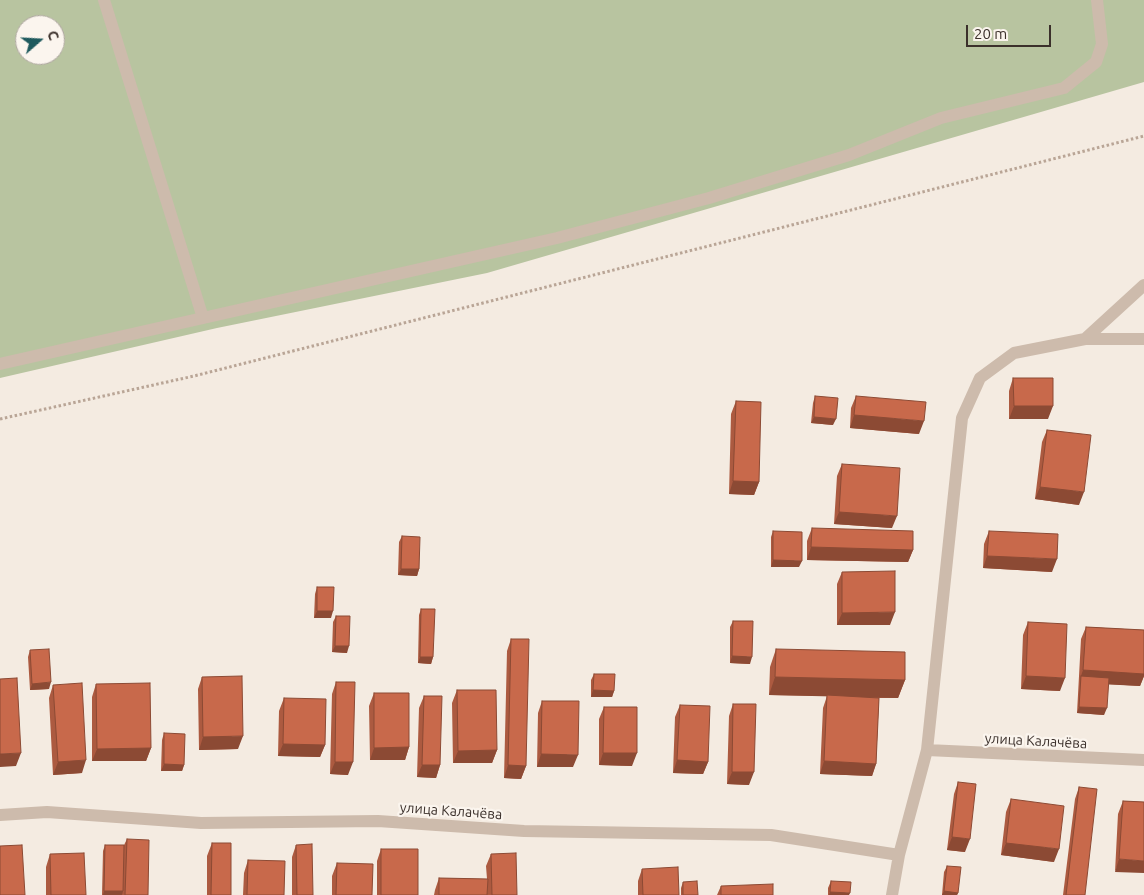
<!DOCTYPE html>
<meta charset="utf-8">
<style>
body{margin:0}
#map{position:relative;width:1144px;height:895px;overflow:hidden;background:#f4ebe1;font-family:Ubuntu,sans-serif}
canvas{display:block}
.north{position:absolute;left:15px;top:15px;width:50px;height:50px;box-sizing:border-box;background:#fbf5ee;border:1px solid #aea6a0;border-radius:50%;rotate:71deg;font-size:14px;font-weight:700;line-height:20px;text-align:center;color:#3b302b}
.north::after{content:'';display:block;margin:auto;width:18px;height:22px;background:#1f5a5e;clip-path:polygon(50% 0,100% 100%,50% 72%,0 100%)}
.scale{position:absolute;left:966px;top:25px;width:85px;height:22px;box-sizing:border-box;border:2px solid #3b302b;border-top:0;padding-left:6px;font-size:15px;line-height:18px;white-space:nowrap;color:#3b302b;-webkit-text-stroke:4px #fbf5ee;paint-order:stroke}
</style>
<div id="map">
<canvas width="1144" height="895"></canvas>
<div class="north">С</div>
<div class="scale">20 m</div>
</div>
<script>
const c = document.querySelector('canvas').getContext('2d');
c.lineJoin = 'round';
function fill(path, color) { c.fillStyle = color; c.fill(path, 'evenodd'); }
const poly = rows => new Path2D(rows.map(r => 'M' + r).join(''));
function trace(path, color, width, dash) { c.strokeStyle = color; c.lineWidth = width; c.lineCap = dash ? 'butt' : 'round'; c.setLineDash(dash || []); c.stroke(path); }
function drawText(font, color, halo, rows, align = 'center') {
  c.font = font + ' Ubuntu,sans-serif'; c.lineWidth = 4.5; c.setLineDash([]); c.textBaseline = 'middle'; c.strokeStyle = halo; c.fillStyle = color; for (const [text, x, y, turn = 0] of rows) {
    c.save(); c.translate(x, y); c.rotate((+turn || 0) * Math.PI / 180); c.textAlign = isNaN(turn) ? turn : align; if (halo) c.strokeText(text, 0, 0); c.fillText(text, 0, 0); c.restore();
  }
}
const green = poly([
 [0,0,1144,0,1144,82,487,273,217,328,0,378],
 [25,25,55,25,55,55,25,55]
]);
const path = poly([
 [0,419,194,376,1144,136]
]);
const lane = poly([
 [104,0,203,318],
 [0,364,557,238,709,198,849,155,941,118,1064,88,1096,62,1102,44,1097,0]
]);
const street = poly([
 [1085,339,1144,285],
 [927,750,1144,760],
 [0,815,47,812,201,823,378,821,524,831,771,835,899,855],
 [892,895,899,855,927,750,962,418,980,378,1014,353,1085,339,1144,339]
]);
const wall = poly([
 [1013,378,1048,419,1009,419,1009,391],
 [815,396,833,425,811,423,813,403],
 [856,396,919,434,850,428,851,408],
 [736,401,759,482,754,495,729,494,731,414],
 [1047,430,1079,505,1035,499,1042,442],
 [842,464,892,528,834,524,837,476],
 [812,528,913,550,908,562,807,560,807,541],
 [773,531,799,567,771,567,771,537],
 [989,531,1052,572,983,568,984,544],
 [402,536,419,569,417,576,398,575,399,542],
 [842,572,890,625,837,625,837,584],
 [317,587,331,618,314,618,315,594],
 [421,609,433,657,431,664,418,663,419,615],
 [336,616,347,653,332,652,333,622],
 [733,621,750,664,730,663,730,627],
 [1028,622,1060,691,1021,689,1023,635],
 [1086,627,1144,630,1144,676,1140,686,1108,684,1104,715,1077,713,1081,639],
 [511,639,526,766,521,779,504,778,507,651],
 [776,649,905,680,898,698,879,698,876,764,872,776,820,774,823,708,827,696,769,695,770,667],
 [30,650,49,689,30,690,28,657],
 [594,674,614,691,612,697,591,697,591,680],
 [202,677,238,749,199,750,198,689],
 [336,682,348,775,330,774,332,694],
 [96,684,151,748,146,761,92,761,92,697],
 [53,685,82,773,53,775,49,698],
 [457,690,497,750,492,763,453,763,452,703],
 [374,693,409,747,405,760,370,760,369,706],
 [424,696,440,765,436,778,417,777,419,708],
 [284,698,325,745,320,757,278,756,279,711],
 [542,701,573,767,537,767,538,713],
 [733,704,749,785,727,784,729,716],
 [680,705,708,762,703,774,673,773,675,717],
 [604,707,632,766,599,765,599,719],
 [164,733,184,765,182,771,161,771,162,740],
 [958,782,965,852,947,850,954,794],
 [1079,787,1085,895,1063,895,1075,799],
 [1011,799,1054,862,1001,855,1006,812],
 [1123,801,1144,802,1115,872,1118,814],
 [127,839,148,895,102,895,103,851,105,845,124,845],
 [212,843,231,895,207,895,207,856],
 [296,845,313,895,292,895,292,857],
 [381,849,418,895,377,895,377,861],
 [50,854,86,895,46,895,46,867],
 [491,854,517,895,434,895,435,890,439,878,487,879,486,866],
 [248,860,284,895,243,895,244,873],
 [337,863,372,895,332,895,332,876],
 [947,866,958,893,957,895,942,895,944,872],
 [642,869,679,895,638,895,638,881],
 [831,881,849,895,828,895,828,888],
 [683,882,698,895,681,895,681,888],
 [721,886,773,895,717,895]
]);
const shadedWall = poly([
 [1014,406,1053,406,1048,419,1009,419],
 [854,415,924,421,919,434,850,428],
 [814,417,836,419,833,425,811,423],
 [733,481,759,482,754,495,729,494],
 [1040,487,1084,492,1079,505,1035,499],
 [839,512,897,516,892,528,834,524],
 [811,547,913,550,908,562,807,560],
 [987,556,1057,559,1052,572,983,568],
 [773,560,802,561,799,567,771,567],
 [401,569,419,569,417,576,398,575],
 [317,611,333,611,331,618,314,618],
 [895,612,890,625,837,625,842,613],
 [335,646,349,646,347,653,332,652],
 [732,656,752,657,750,664,730,663],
 [420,657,433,657,431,664,418,663],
 [1083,670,1144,674,1144,676,1140,686,1080,683,1081,676],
 [1026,676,1065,678,1060,691,1021,689],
 [775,677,905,680,898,698,769,695],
 [51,682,49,689,30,690,32,684],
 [593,690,614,691,612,697,591,697],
 [1079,707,1107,708,1104,715,1077,713],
 [243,736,238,749,199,750,203,737],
 [283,744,325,745,320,757,278,756],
 [409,747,405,760,370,760,374,748],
 [151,748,146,761,92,761,97,749],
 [497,750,492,763,453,763,458,751],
 [21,753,16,766,0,767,0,754],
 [603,753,637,753,632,766,599,765],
 [541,754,578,755,573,767,537,767],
 [86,760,82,773,53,775,58,762],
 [677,760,708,762,703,774,673,773],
 [824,761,876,764,872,776,820,774],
 [335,762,353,762,348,775,330,774],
 [164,764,184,765,182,771,161,771],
 [422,765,440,765,436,778,417,777],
 [508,765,526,766,521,779,504,778],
 [732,772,754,772,749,785,727,784],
 [952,837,970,839,965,852,947,850],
 [1006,843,1059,849,1054,862,1001,855],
 [1119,859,1144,861,1144,873,1115,872],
 [104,891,123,891,122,895,103,895],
 [944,891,958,893,957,895,942,895],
 [830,892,850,893,849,895,829,895]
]);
const building = poly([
 [1013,378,1053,378,1053,406,1014,406,1013,378],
 [815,396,838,398,836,419,814,417,815,396],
 [856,396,926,402,924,421,854,415,856,396],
 [736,401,761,402,759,482,733,481,736,401],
 [1047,430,1091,435,1084,492,1040,487,1047,430],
 [842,464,900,468,897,516,839,512,842,464],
 [812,528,913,531,913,550,811,547,812,528],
 [773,531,802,532,802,561,773,560,773,531],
 [989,531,1058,534,1057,559,987,556,989,531],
 [402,536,420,537,419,569,401,569,402,536],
 [895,571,895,612,842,613,842,572,895,571],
 [317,587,334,587,333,611,317,611,317,587],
 [421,609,435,609,433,657,420,657,421,609],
 [336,616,350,616,349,646,335,646,336,616],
 [733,621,753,621,752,657,732,656,733,621],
 [1028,622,1067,624,1065,678,1026,676,1028,622],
 [1086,627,1144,630,1144,674,1083,670,1086,627],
 [511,639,529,639,526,766,508,765,511,639],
 [49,649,51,682,32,684,30,650,49,649],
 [776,649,905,652,905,680,775,677,776,649],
 [594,674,615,674,614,691,593,690,594,674],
 [242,676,243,736,203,737,202,677,242,676],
 [1081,676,1109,678,1107,708,1079,707,1081,676],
 [17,678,21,753,0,754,0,679,17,678],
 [336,682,355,682,353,762,335,762,336,682],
 [82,683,86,760,58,762,53,685,82,683],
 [150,683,151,748,97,749,96,684,150,683],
 [457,690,496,690,497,750,458,751,457,690],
 [374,693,409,693,409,747,374,748,374,693],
 [827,695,879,698,876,764,824,761,827,695],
 [424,696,442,696,440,765,422,765,424,696],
 [284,698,326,699,325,745,283,744,284,698],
 [542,701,579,701,578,755,541,754,542,701],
 [733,704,756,704,754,772,732,772,733,704],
 [680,705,710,706,708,762,677,760,680,705],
 [604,707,637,707,637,753,603,753,604,707],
 [164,733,185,734,184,765,164,764,164,733],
 [958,782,976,784,970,839,952,837,958,782],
 [1079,787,1097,789,1085,895,1066,895,1079,787],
 [1011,799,1064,806,1059,849,1006,843,1011,799],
 [1123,801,1144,802,1144,861,1119,859,1123,801],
 [127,839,149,840,148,895,125,895,127,839],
 [212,843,231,843,231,895,211,895,212,843],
 [312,844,313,895,297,895,296,845,312,844],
 [22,845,25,895,0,895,0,846,22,845],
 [105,845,124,845,123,891,104,891,105,845],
 [381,849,418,849,418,895,381,895,381,849],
 [84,853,86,895,51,895,50,854,84,853],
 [516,853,517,895,492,895,491,854,516,853],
 [248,860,285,861,284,895,247,895,248,860],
 [337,863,373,864,372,895,336,895,337,863],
 [947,866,961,867,958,893,944,891,947,866],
 [678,867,679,895,643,895,642,869,678,867],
 [439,878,488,879,487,895,439,895,439,878],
 [697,881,698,895,683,895,683,882,697,881],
 [831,881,851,882,850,893,830,892,831,881],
 [773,884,773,895,721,895,721,886,773,884]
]);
const streetNames = [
 ["улица Калачёва",1036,741,3],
 ["улица Калачёва",451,811,4]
];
fill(green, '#b8c4a0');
trace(path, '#b9a596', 3, [2.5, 2.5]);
trace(lane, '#cdbbac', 12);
trace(street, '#cdbbac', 12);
fill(wall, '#ac5a40');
fill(shadedWall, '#8c4a34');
fill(building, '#c8694b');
trace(building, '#8c4a34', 1);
drawText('14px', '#3b302b', '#fbf5ee', streetNames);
</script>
